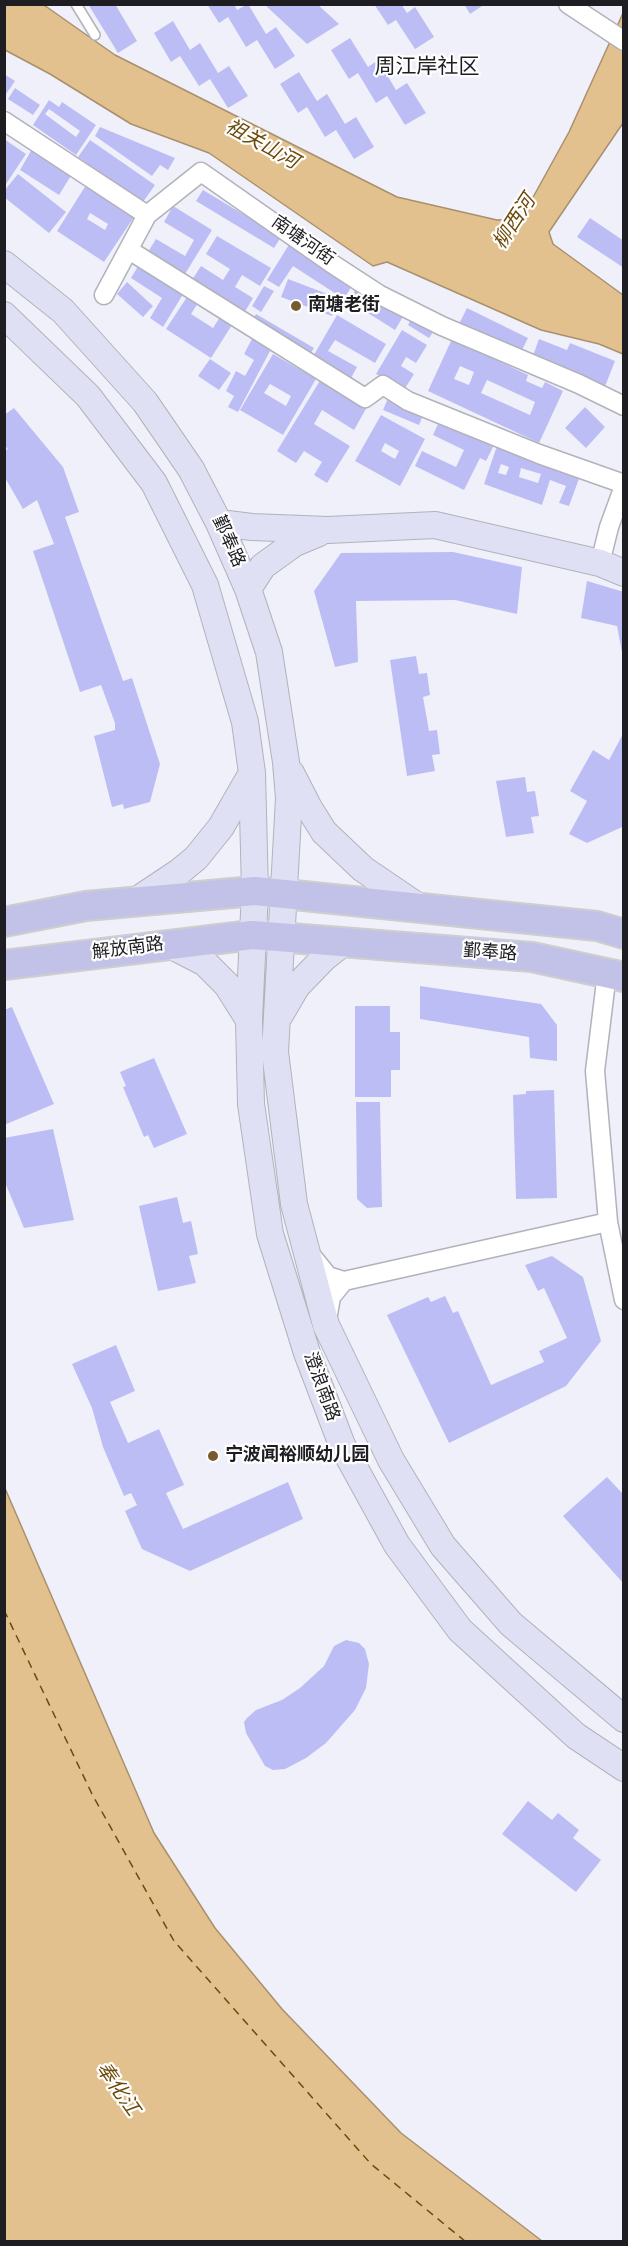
<!DOCTYPE html>
<meta charset="utf-8">
<style>
body{margin:0}
#map{position:relative;width:628px;height:2246px;overflow:hidden;background:#f0f0fa;font-family:Overpass,sans-serif}
canvas{display:block}
.frame{position:absolute;inset:0;border:6px solid #1e1e22;pointer-events:none}
</style>
<div id="map">
<canvas width="628" height="2246"></canvas>
<div class="frame"></div>
</div>
<script>
const c = document.querySelector('canvas').getContext('2d');
c.lineJoin = 'round';
function fill(path, color) { c.fillStyle = color; c.fill(path, 'evenodd'); }
const poly = rows => new Path2D(rows.map(r => 'M' + r).join(''));
function trace(path, color, width, dash) { c.strokeStyle = color; c.lineWidth = width; c.lineCap = dash ? 'butt' : 'round'; c.setLineDash(dash || []); c.stroke(path); }
function drawText(font, color, halo, rows, align = 'center') {
  c.font = font + ' Overpass,"Noto Sans SC",sans-serif'; c.lineWidth = 4.5; c.setLineDash([]); c.textBaseline = 'middle'; c.strokeStyle = halo; c.fillStyle = color; for (const [text, x, y, turn = 0] of rows) {
    c.save(); c.translate(x, y); c.rotate((+turn || 0) * Math.PI / 180); c.textAlign = isNaN(turn) ? turn : align; if (halo) c.strokeText(text, 0, 0); c.fillText(text, 0, 0); c.restore();
  }
}
const water = poly([
 [4,5,44,5,115,55,397,197,497,220,521,219,569,132,623,13,623,123,549,232,553,244,623,295,623,354,599,344,541,330,387,262,373,266,209,153,131,124,50,74,5,50,4,5],
 [4,1486,154,1833,215,1928,282,2009,401,2133,542,2241,5,2241,4,1486]
]);
const ferry = poly([
 [4,1610,92,1794,174,1941,371,2164,466,2242]
]);
const building = poly([
 [88,4,115,4,137,41,118,53],
 [207,4,234,4,237,10,248,4,266,34,276,27,295,56,275,69,257,40,246,47,228,17,219,23],
 [264,4,317,4,339,24,307,44],
 [374,4,401,4,407,13,415,7,434,37,415,49,396,20,388,25],
 [464,4,485,4,470,14],
 [173,21,190,50,200,43,218,73,229,66,248,96,228,108,210,79,199,86,180,56,171,62,154,33],
 [350,38,368,67,378,60,396,90,407,83,426,113,405,125,387,96,376,103,358,73,349,79,331,50],
 [299,72,317,101,327,94,345,124,356,117,374,147,354,159,336,130,325,137,307,107,298,113,280,84],
 [4,74,15,81,4,97],
 [15,88,40,105,33,115,8,99],
 [49,100,59,107,62,102,96,125,76,155,33,125],
 [49,109,80,131,76,137,45,114],
 [100,127,175,158,168,170,160,165,152,176,95,136],
 [4,139,26,154,4,187],
 [90,140,155,185,143,202,78,157],
 [32,149,72,174,59,195,20,170],
 [18,174,66,212,49,233,4,197,4,191],
 [88,182,136,214,104,262,57,231],
 [90,213,108,224,105,230,87,219],
 [203,190,281,237,274,248,196,201],
 [173,206,212,230,185,274,148,252,156,239,185,256,194,240,164,222],
 [590,218,624,241,624,268,577,237],
 [217,236,271,268,260,286,242,275,235,287,253,298,243,315,190,283,201,266,223,280,230,269,206,254],
 [290,243,353,284,344,299,293,266,279,287,267,280],
 [140,263,185,291,163,327,150,318,162,298,131,278],
 [288,279,338,298,332,316,281,297],
 [127,282,153,306,143,317,117,294],
 [264,286,274,291,261,312,252,306],
 [357,287,404,315,395,330,349,301],
 [187,297,198,303,191,314,213,328,220,317,232,325,211,358,166,329],
 [467,308,528,338,520,354,459,324],
 [256,314,314,348,307,359,249,326],
 [337,315,386,344,375,363,335,340,328,351,357,367,349,382,311,360],
 [413,316,435,329,429,338,408,325],
 [402,330,427,345,416,363,406,357,401,366,414,374,404,390,376,374],
 [252,339,271,349,238,412,228,407,234,396,226,391,236,371,245,376,254,360,244,354],
 [452,339,528,375,526,381,542,388,545,382,563,391,539,443,428,391],
 [460,366,474,372,469,385,454,379],
 [487,380,535,402,530,415,481,393],
 [539,339,567,350,570,343,615,361,604,389,531,361],
 [273,354,316,379,283,435,240,410],
 [270,384,291,396,286,406,264,393],
 [210,359,231,373,219,390,198,376],
 [321,379,367,407,354,430,322,410,314,424,350,446,327,483,314,475,322,462,304,451,296,463,277,451],
 [389,396,425,410,419,425,383,410],
 [585,407,605,427,586,448,565,428],
 [14,408,63,467,79,512,65,517,123,681,132,678,160,764,150,802,124,809,123,804,112,807,94,736,115,730,115,723,101,685,80,692,33,551,54,544,37,500,23,509,4,476,4,451,8,449,4,445,4,415],
 [381,415,425,439,400,486,355,461],
 [385,443,399,451,395,459,381,451],
 [441,417,495,443,486,461,480,458,464,490,415,466,422,451,456,467,464,450,433,435],
 [498,443,581,473,569,506,559,503,566,486,550,480,542,505,484,484],
 [501,464,509,467,506,475,498,473],
 [521,468,541,474,538,483,519,477],
 [453,552,522,567,517,614,455,600,356,601,358,662,335,667,314,591,341,553],
 [587,581,624,592,624,663,617,626,581,618],
 [416,656,419,674,427,673,430,695,423,697,429,731,437,730,440,754,432,755,435,771,407,776,390,660],
 [624,732,624,825,622,827,587,843,569,834,587,801,570,791,593,750,609,760],
 [525,777,527,792,535,791,539,816,531,817,534,833,506,837,496,781],
 [420,986,541,1004,557,1025,557,1061,530,1058,529,1037,420,1019],
 [355,1006,390,1006,390,1032,400,1032,400,1070,391,1070,391,1097,355,1097],
 [12,1007,54,1104,4,1125,4,1010],
 [154,1058,187,1134,154,1148,148,1135,144,1137,123,1087,126,1086,120,1072],
 [554,1090,557,1198,516,1199,513,1095,526,1094,526,1091],
 [356,1102,380,1102,382,1207,367,1208,357,1199],
 [53,1129,74,1220,24,1228,4,1180,4,1138],
 [177,1197,183,1223,191,1221,198,1254,189,1256,196,1283,158,1291,139,1206],
 [552,1256,583,1277,601,1341,566,1386,449,1443,387,1315,428,1297,431,1302,445,1296,453,1313,458,1311,491,1385,544,1362,539,1351,567,1338,544,1288,538,1291,525,1265],
 [116,1345,135,1391,110,1402,128,1443,159,1429,184,1485,166,1493,183,1529,288,1482,303,1519,190,1571,142,1549,125,1511,137,1505,131,1493,124,1496,103,1447,92,1408,72,1364],
 [607,1477,624,1495,624,1584,563,1516],
 [346,1640,359,1643,365,1649,369,1664,366,1688,355,1710,326,1743,306,1758,285,1769,273,1770,265,1766,246,1733,244,1722,247,1718,256,1710,282,1700,300,1688,324,1666,334,1646],
 [528,1801,552,1820,558,1813,579,1830,573,1838,601,1860,576,1892,502,1834]
]);
const lane = poly([
 [76,4,95,35]
]);
const street = poly([
 [568,4,624,41],
 [4,121,147,215,201,172,331,263,380,295,442,326,579,384,624,406],
 [129,250,365,398,383,385,408,401,539,454,624,484],
 [104,295,147,215],
 [600,563,609,527,624,486],
 [608,1222,624,1300],
 [310,1254,328,1276,344,1281,331,1297,327,1320],
 [344,1281,608,1222,595,1071,607,973]
]);
const secondary = poly([
 [4,264,63,311,145,402,191,469,219,523,248,589,269,652,286,762,289,798,275,1052,294,1204,326,1325,391,1460,443,1546,511,1624,624,1719],
 [4,315,88,396,154,483,205,585,245,722,252,773,255,891,249,1020,251,1104,270,1234,307,1353,342,1445,397,1545,460,1630,576,1736,624,1768],
 [219,523,252,527,328,530,435,525,600,563,624,573],
 [248,589,263,566,295,543,319,533],
 [291,773,309,808,324,832,363,869,419,907],
 [134,902,179,872,196,858,221,827,252,773],
 [170,945,205,963,227,985,249,1020],
 [280,1015,297,986,324,958,343,943]
]);
const primary = poly([
 [4,922,86,906,255,891,597,926,624,934],
 [4,965,252,935,532,957,624,977]
]);
const markers = [
 [296,306,6,"#775b2e"],
 [213,1456,6,"#775b2e"]
];
const streetNames = [
 ["南塘河街",302,242,35],
 ["鄞奉路",227,542,66],
 ["解放南路",128,950,-7],
 ["鄞奉路",490,954,4],
 ["澄浪南路",320,1387,70]
];
const poiNames = [
 ["南塘老街",308,306],
 ["宁波闻裕顺幼儿园",225,1456]
];
const waterNames = [
 ["祖关山河",261,146,29],
 ["柳西河",516,223,-57],
 ["奉化江",116,2090,55]
];
const quarterNames = [
 ["周江岸社区",427,69]
];
fill(water, '#e3c18e');
trace(water, '#a8906e', 1.5);
trace(ferry, '#6c4b0b', 1.5, [8, 6]);
fill(building, '#bdbdf5');
trace(lane, '#b2b2bb', 12);
trace(street, '#b2b2bb', 21);
trace(secondary, '#b2b2bb', 28);
trace(primary, '#cecece', 32);
trace(lane, '#fff', 9);
trace(street, '#fff', 18);
trace(secondary, '#e0e0f4', 26);
trace(primary, '#c2c2e8', 28);
for (const [x, y, r, color] of markers) { const dot = new Path2D(); dot.arc(x, y, r, 0, 2 * Math.PI); c.fillStyle = color; c.fill(dot); trace(dot, '#fefefe', 2); }
drawText('18px', '#1e1e22', '#fefefe', streetNames);
drawText('bold 18px', '#1e1e22', '#fefefe', poiNames, 'left');
drawText('italic 20px', '#6c4b0b', '#fefefe', waterNames);
drawText('21px', '#1e1e22', '#fefefe', quarterNames);
</script>
